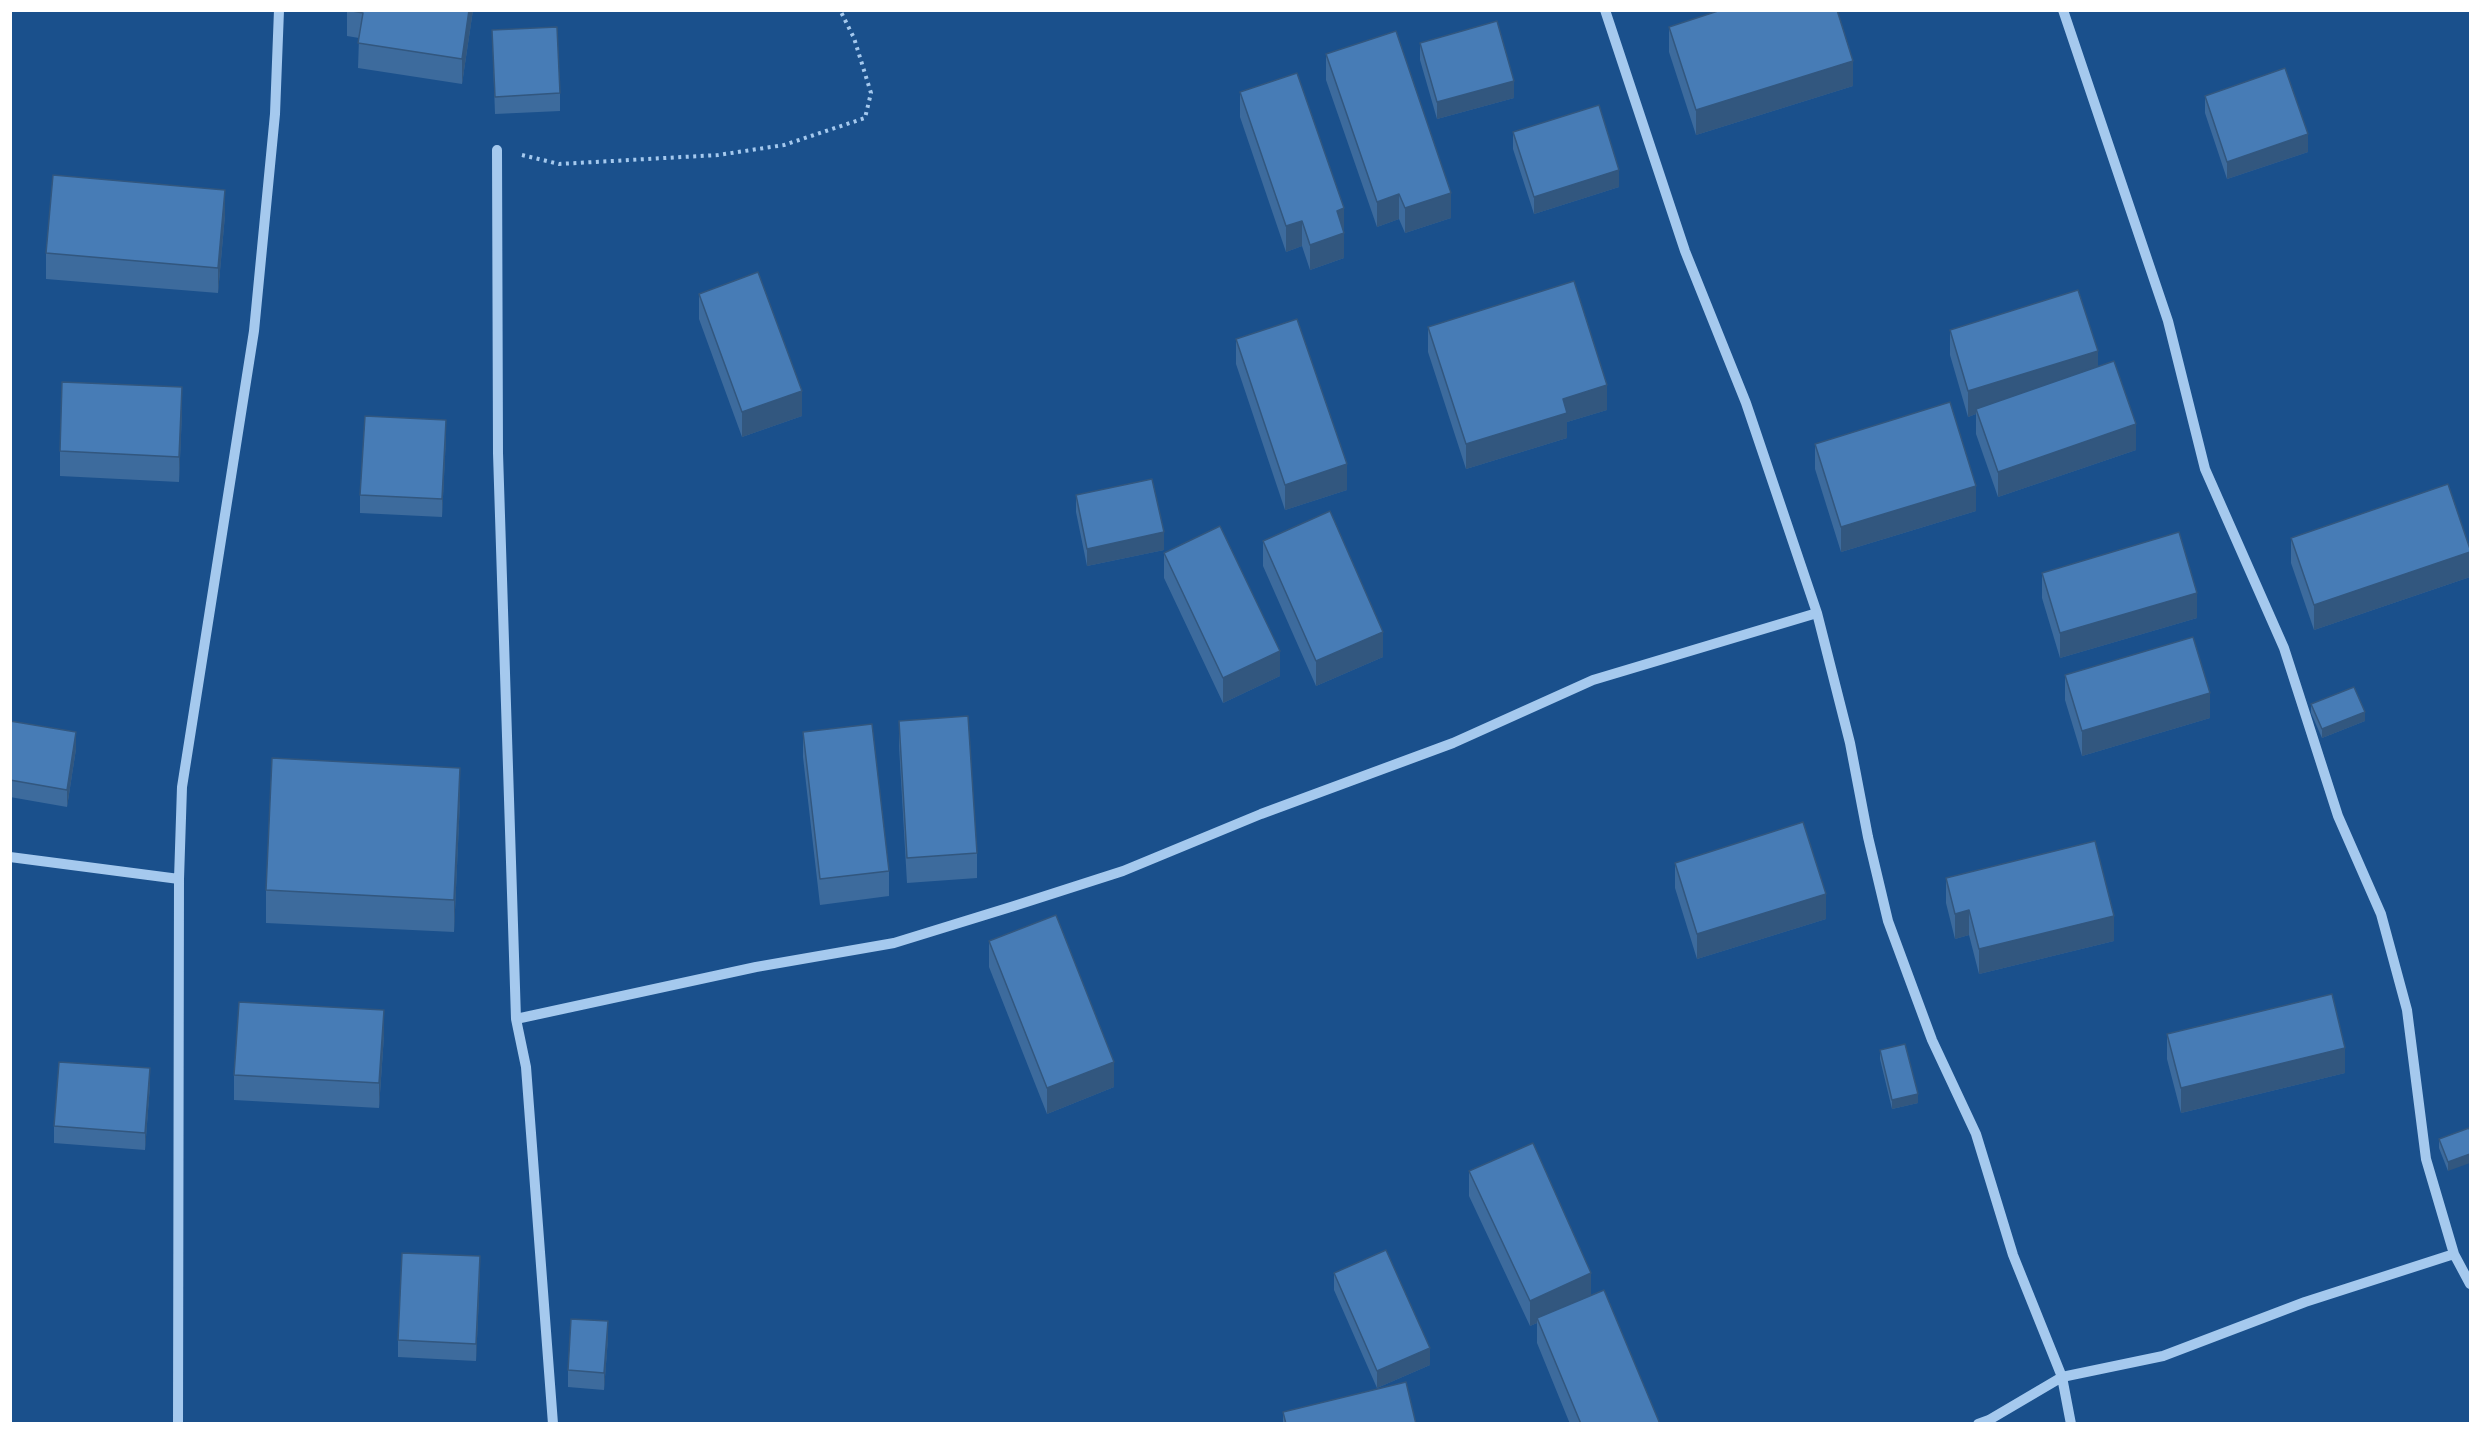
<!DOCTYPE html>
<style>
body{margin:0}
#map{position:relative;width:2481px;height:1434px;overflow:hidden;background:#1a508c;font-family:Roboto,sans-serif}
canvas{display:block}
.frame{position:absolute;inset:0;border:12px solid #fff;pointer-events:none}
</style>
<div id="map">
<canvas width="2481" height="1434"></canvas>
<div class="frame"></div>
</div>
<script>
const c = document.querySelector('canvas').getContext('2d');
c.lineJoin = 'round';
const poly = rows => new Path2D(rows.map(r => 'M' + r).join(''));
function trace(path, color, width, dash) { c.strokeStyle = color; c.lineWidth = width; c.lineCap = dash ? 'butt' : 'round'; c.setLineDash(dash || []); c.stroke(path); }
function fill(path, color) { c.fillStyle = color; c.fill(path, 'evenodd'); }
const path = poly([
 [522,155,559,164,718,155,784,145,865,118,871,93,854,38,840,10]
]);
const minor = poly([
 [1605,10,1685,251,1746,403,1817,613,1850,743,1868,837,1888,921,1932,1040,1976,1134,2013,1255,2062,1377,2071,1424],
 [2063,10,2168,321,2205,469,2284,648,2338,816,2381,914,2407,1010,2426,1159,2454,1254,2470,1284],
 [497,150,498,453,516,1019],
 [10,857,179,879],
 [178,1424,179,879,182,787,254,331,275,114,279,10],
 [553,1424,526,1067,516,1019,756,967,894,943,1014,906,1123,871,1261,814,1453,743,1593,680,1817,613],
 [1978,1424,1989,1420,2062,1377,2163,1356,2305,1302,2454,1254]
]);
const wall = poly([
 [473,10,462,84,358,68,359,38,347,36,347,11],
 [1669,27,1853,86,1696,135,1669,52],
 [492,30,560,93,560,111,495,114],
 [1420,43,1514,98,1437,119,1420,60],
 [1326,54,1451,218,1405,233,1399,219,1377,227,1326,80],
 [1240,92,1344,231,1344,258,1310,270,1302,246,1286,252,1240,117],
 [2205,96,2308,152,2227,179,2205,113],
 [1513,132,1619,187,1534,214,1513,149],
 [225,215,218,293,46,279,46,253],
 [699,294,802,416,742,437,699,319],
 [1428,327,1607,410,1567,422,1567,438,1466,469,1428,352],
 [1950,330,2098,367,2136,450,1998,497,1976,434,1976,414,1968,417,1950,355],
 [1236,339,1347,490,1285,510,1236,364],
 [182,412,179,482,60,476,60,451],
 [446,437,442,517,360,513,360,495],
 [1815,444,1976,511,1841,552,1815,469],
 [1076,495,1164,550,1087,566,1076,512],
 [2291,538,2470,549,2470,577,2314,630,2291,563],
 [1263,541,1383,657,1316,686,1263,566],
 [1164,553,1280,676,1223,703,1164,578],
 [2042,573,2197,618,2060,658,2042,598],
 [2065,675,2210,718,2082,756,2065,700],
 [2311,704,2365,721,2322,738,2311,713],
 [10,721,76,749,67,807,10,797],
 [899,721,977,853,977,878,907,883,899,746],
 [803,732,889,871,889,896,820,905,803,757],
 [460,800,454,932,266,923,266,890],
 [1675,863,1826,919,1697,959,1675,888],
 [1946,878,2114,941,1979,974,1969,935,1955,939,1946,903],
 [989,941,1114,1087,1047,1114,989,967],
 [2167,1034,2345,1073,2181,1113,2167,1059],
 [384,1035,379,1108,234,1100,234,1075],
 [1880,1050,1918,1103,1892,1109,1880,1059],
 [150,1085,145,1150,54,1143,54,1126],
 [2470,1131,2448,1171,2439,1148,2439,1139],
 [1469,1171,1591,1296,1660,1424,1570,1424,1537,1343,1537,1323,1530,1326,1469,1196],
 [480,1273,476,1361,398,1357,398,1340],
 [1334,1273,1430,1365,1377,1388,1334,1290],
 [608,1338,604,1390,568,1387,568,1370],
 [1283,1412,1416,1424,1283,1424]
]);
const shadedWall = poly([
 [469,10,473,10,462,84,462,59],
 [1853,61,1853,86,1696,135,1696,110],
 [1514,81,1514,98,1437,119,1437,102],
 [2308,134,2308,152,2227,179,2227,162],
 [1619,170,1619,187,1534,214,1534,197],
 [225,190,225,215,218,293,218,268],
 [1451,193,1451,218,1405,233,1405,208],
 [1399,194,1399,219,1377,227,1377,202],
 [1344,208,1344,258,1310,270,1310,245,1337,211],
 [1302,221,1302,246,1286,252,1286,226],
 [2098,351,2098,376,1976,409,1976,414,1968,417,1968,391],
 [1607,385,1607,410,1567,422,1567,438,1466,469,1466,444,1563,399],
 [182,387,182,412,179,482,179,457],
 [802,391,802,416,742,437,742,412],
 [446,420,446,437,442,517,442,499],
 [2136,424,2136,450,1998,497,1998,472],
 [1347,464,1347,490,1285,510,1285,485],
 [1976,486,1976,511,1841,552,1841,527],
 [1164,532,1164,550,1087,566,1087,549],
 [2470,552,2470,577,2314,630,2314,605],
 [2197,593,2197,618,2060,658,2060,633],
 [1383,632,1383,657,1316,686,1316,661],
 [1280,651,1280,676,1223,703,1223,678],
 [2210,693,2210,718,2082,756,2082,731],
 [2365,712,2365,721,2322,738,2322,729],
 [76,732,76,749,67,807,67,790],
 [460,768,460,800,454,932,454,900],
 [1826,894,1826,919,1697,959,1697,934],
 [1969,910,1969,935,1955,939,1955,914],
 [2114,916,2114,941,1979,974,1979,949],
 [384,1010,384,1035,379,1108,379,1083],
 [2345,1048,2345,1073,2181,1113,2181,1088],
 [1114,1062,1114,1087,1047,1114,1047,1088],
 [150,1068,150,1085,145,1150,145,1133],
 [1918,1094,1918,1103,1892,1109,1892,1100],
 [2470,1154,2470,1163,2448,1171,2448,1162],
 [480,1256,480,1273,476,1361,476,1344],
 [1591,1273,1591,1298,1537,1318,1537,1323,1530,1326,1530,1301],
 [608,1321,608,1338,604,1390,604,1373],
 [1430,1348,1430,1365,1377,1388,1377,1371]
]);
const building = poly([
 [347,10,469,10,462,59,358,43,363,13,347,10],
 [1721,10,1837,10,1853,61,1696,110,1669,27,1721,10],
 [1497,21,1514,81,1437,102,1420,43,1497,21],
 [557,27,560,93,495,97,492,30,557,27],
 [1396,31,1451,193,1405,208,1399,194,1377,202,1326,54,1396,31],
 [2285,68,2308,134,2227,162,2205,96,2285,68],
 [1297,73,1344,208,1337,211,1344,233,1310,245,1302,221,1286,226,1240,92,1297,73],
 [1599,105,1619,170,1534,197,1513,132,1599,105],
 [53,175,225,190,218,268,46,253,53,175],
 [758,272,802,391,742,412,699,294,758,272],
 [1574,281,1607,385,1563,399,1567,413,1466,444,1428,327,1574,281],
 [2078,290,2098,351,1968,391,1950,330,2078,290],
 [1297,319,1347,464,1285,485,1236,339,1297,319],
 [2114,361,2136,424,1998,472,1976,409,2114,361],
 [62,382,182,387,179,457,60,451,62,382],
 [1950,402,1976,486,1841,527,1815,444,1950,402],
 [365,416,446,420,442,499,360,495,365,416],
 [1152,479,1164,532,1087,549,1076,495,1152,479],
 [2448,484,2470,549,2470,552,2314,605,2291,538,2448,484],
 [1330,511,1383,632,1316,661,1263,541,1330,511],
 [1220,526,1280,651,1223,678,1164,553,1220,526],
 [2179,532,2197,593,2060,633,2042,573,2179,532],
 [2193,637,2210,693,2082,731,2065,675,2193,637],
 [2354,687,2365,712,2322,729,2311,704,2354,687],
 [968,716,977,853,907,858,899,721,968,716],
 [10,721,76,732,67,790,10,780,10,721],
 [872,724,889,871,820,879,803,732,872,724],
 [272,758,460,768,454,900,266,890,272,758],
 [1803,822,1826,894,1697,934,1675,863,1803,822],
 [2095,841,2114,916,1979,949,1969,910,1955,914,1946,878,2095,841],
 [1056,915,1114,1062,1047,1088,989,941,1056,915],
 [2332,994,2345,1048,2181,1088,2167,1034,2332,994],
 [239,1002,384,1010,379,1083,234,1075,239,1002],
 [1905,1044,1918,1094,1892,1100,1880,1050,1905,1044],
 [59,1062,150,1068,145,1133,54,1126,59,1062],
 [2469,1128,2470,1131,2470,1154,2448,1162,2439,1139,2469,1128],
 [1533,1143,1591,1273,1530,1301,1469,1171,1533,1143],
 [1386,1250,1430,1348,1377,1371,1334,1273,1386,1250],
 [402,1253,480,1256,476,1344,398,1340,402,1253],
 [1604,1290,1660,1424,1581,1424,1537,1318,1604,1290],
 [571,1319,608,1321,604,1373,568,1370,571,1319],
 [1406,1382,1416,1424,1286,1424,1283,1412,1406,1382]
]);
trace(path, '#a5c9ee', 4, [3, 4.5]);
trace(minor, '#a5c9ee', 10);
fill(wall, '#3d6b9d');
fill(shadedWall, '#32577f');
fill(building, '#477cb6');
trace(building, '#32577f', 1.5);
</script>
